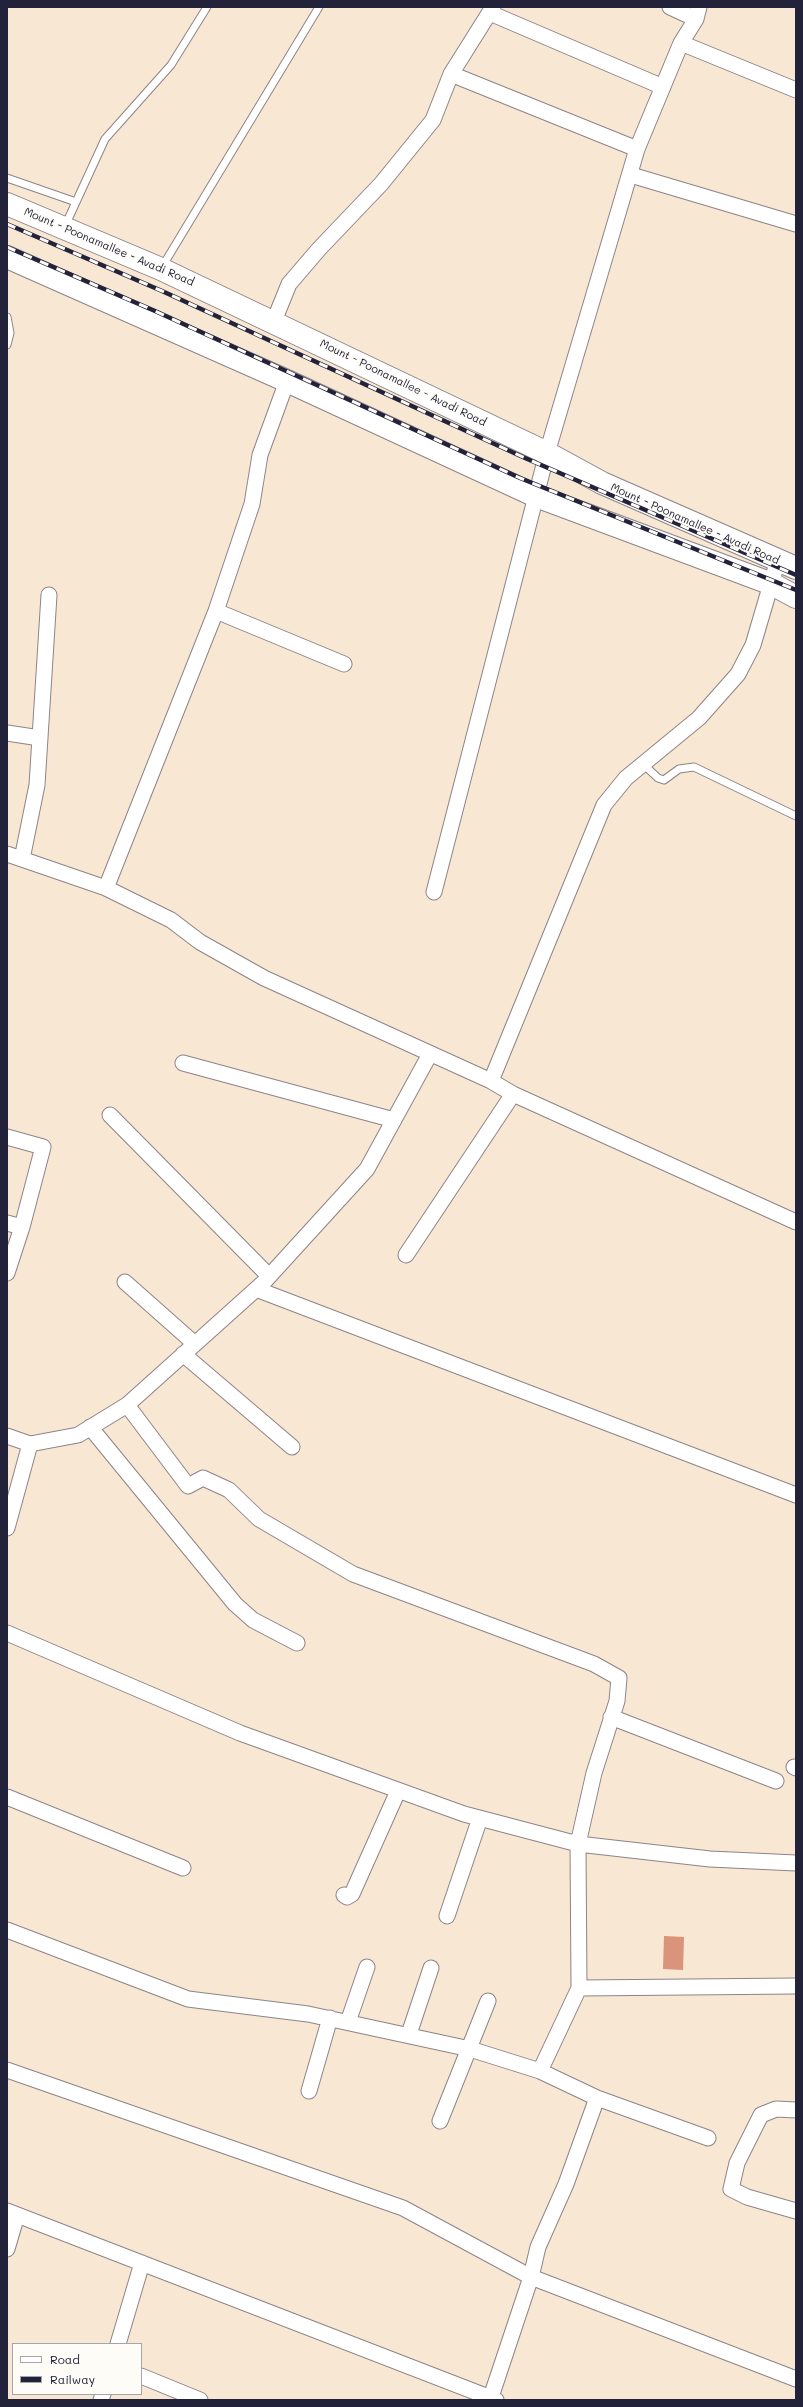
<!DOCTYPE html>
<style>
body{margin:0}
#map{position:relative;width:803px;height:2407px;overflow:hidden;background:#f8e7d3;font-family:Mali,sans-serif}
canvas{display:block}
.frame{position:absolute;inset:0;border:8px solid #22223b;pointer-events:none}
.legend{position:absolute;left:12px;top:2343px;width:130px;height:52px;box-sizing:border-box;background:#fdfcf7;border:1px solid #a5a5ac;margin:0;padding:5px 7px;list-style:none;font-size:12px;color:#22223b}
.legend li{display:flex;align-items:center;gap:8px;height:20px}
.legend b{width:20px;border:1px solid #a5a5ac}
</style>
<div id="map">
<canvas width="803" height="2407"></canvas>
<div class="frame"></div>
<ul class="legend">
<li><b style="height:5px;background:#fff"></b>Road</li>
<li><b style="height:5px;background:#22223b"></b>Railway</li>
</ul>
</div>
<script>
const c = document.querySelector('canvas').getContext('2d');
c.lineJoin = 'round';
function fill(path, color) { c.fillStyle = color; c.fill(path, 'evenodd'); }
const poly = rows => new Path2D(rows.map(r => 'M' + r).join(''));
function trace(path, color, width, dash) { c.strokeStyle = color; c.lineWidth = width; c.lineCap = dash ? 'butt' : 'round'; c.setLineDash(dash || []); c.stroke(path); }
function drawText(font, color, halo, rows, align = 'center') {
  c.font = font + ' Mali,sans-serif'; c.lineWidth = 4; c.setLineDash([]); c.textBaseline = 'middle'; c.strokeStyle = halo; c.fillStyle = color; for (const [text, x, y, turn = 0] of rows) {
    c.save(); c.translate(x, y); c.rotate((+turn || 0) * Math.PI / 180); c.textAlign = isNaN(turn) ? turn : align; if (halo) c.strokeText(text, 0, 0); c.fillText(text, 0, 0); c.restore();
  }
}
const building = poly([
 [664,1936,684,1937,683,1970,663,1969]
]);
const lane = poly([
 [7,178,76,202],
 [65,226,105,139,171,65,207,7],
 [162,267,319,7],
 [7,317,10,333,7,345],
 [643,764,658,778,664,780,679,769,694,767,796,816]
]);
const street = poly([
 [670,7,696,19],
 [490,13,663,87],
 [681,43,796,90],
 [451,74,637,149],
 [631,175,796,224],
 [274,321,289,284,319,249,381,184,433,120,451,74,493,7],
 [216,611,344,664],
 [7,733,40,738],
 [7,854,106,888,171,920,200,942,264,978,491,1081,513,1094,796,1222],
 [22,859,37,785,49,595],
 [106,888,216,611,252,504,260,455,287,381],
 [434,892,547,453,637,149,681,43,696,19,699,7],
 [183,1063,394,1120],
 [491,1081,604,805,626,778,699,718,738,674,753,645,778,560],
 [110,1115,269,1276],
 [7,1137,43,1147,22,1227,7,1273],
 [7,1223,22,1227],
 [406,1255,513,1094],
 [125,1282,195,1344],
 [256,1289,796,1495],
 [183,1354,292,1447],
 [127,1405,188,1486,203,1478,229,1490,259,1519,353,1574,594,1664,619,1678,617,1701,594,1773,578,1844,579,1988,540,2071],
 [90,1427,235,1604,253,1620,297,1643],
 [7,1436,30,1444],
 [7,1528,30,1444,78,1435,127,1405,264,1282,367,1169,430,1054],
 [7,1633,240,1733,464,1814,578,1844,710,1859,796,1863],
 [611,1717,776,1781],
 [794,1767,796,1768],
 [7,1797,183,1868],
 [344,1895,347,1897,352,1894,398,1791],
 [447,1916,480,1818],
 [7,1930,188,1999,308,2014,470,2049,540,2071,597,2098,708,2138],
 [579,1988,796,1986],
 [348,2022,367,1967],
 [409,2034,431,1968],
 [7,2070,403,2208,531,2277,796,2379],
 [309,2091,330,2018],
 [796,2110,776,2109,761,2115,737,2163,731,2189,747,2197,796,2211],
 [440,2121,488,2001],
 [7,2211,496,2400],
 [7,2249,17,2215],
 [118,2344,142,2263],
 [141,2376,200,2400],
 [101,2400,103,2394],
 [490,2400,531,2277,538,2247,566,2184,597,2098]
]);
const primary = poly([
 [7,204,161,269,547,453,602,483,796,568],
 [7,257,287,381,536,496,772,584,796,597]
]);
const rail = poly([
 [7,224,162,291,525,458,796,575],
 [7,247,155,311,520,478,796,590]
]);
const streetNames = [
 ["Mount - Poonamallee - Avadi Road",109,247,23],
 ["Mount - Poonamallee - Avadi Road",403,383,26],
 ["Mount - Poonamallee - Avadi Road",695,524,24]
];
fill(building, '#d9947b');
trace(lane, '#8d8487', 9);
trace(street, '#8d8487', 17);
trace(primary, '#8d8487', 24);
trace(lane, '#fff', 7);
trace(street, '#fff', 15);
trace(primary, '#fff', 22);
trace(rail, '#22223b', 4.5);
trace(rail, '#fdfcf7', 3, [9]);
drawText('11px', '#22223b', '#fdfcf7', streetNames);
</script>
